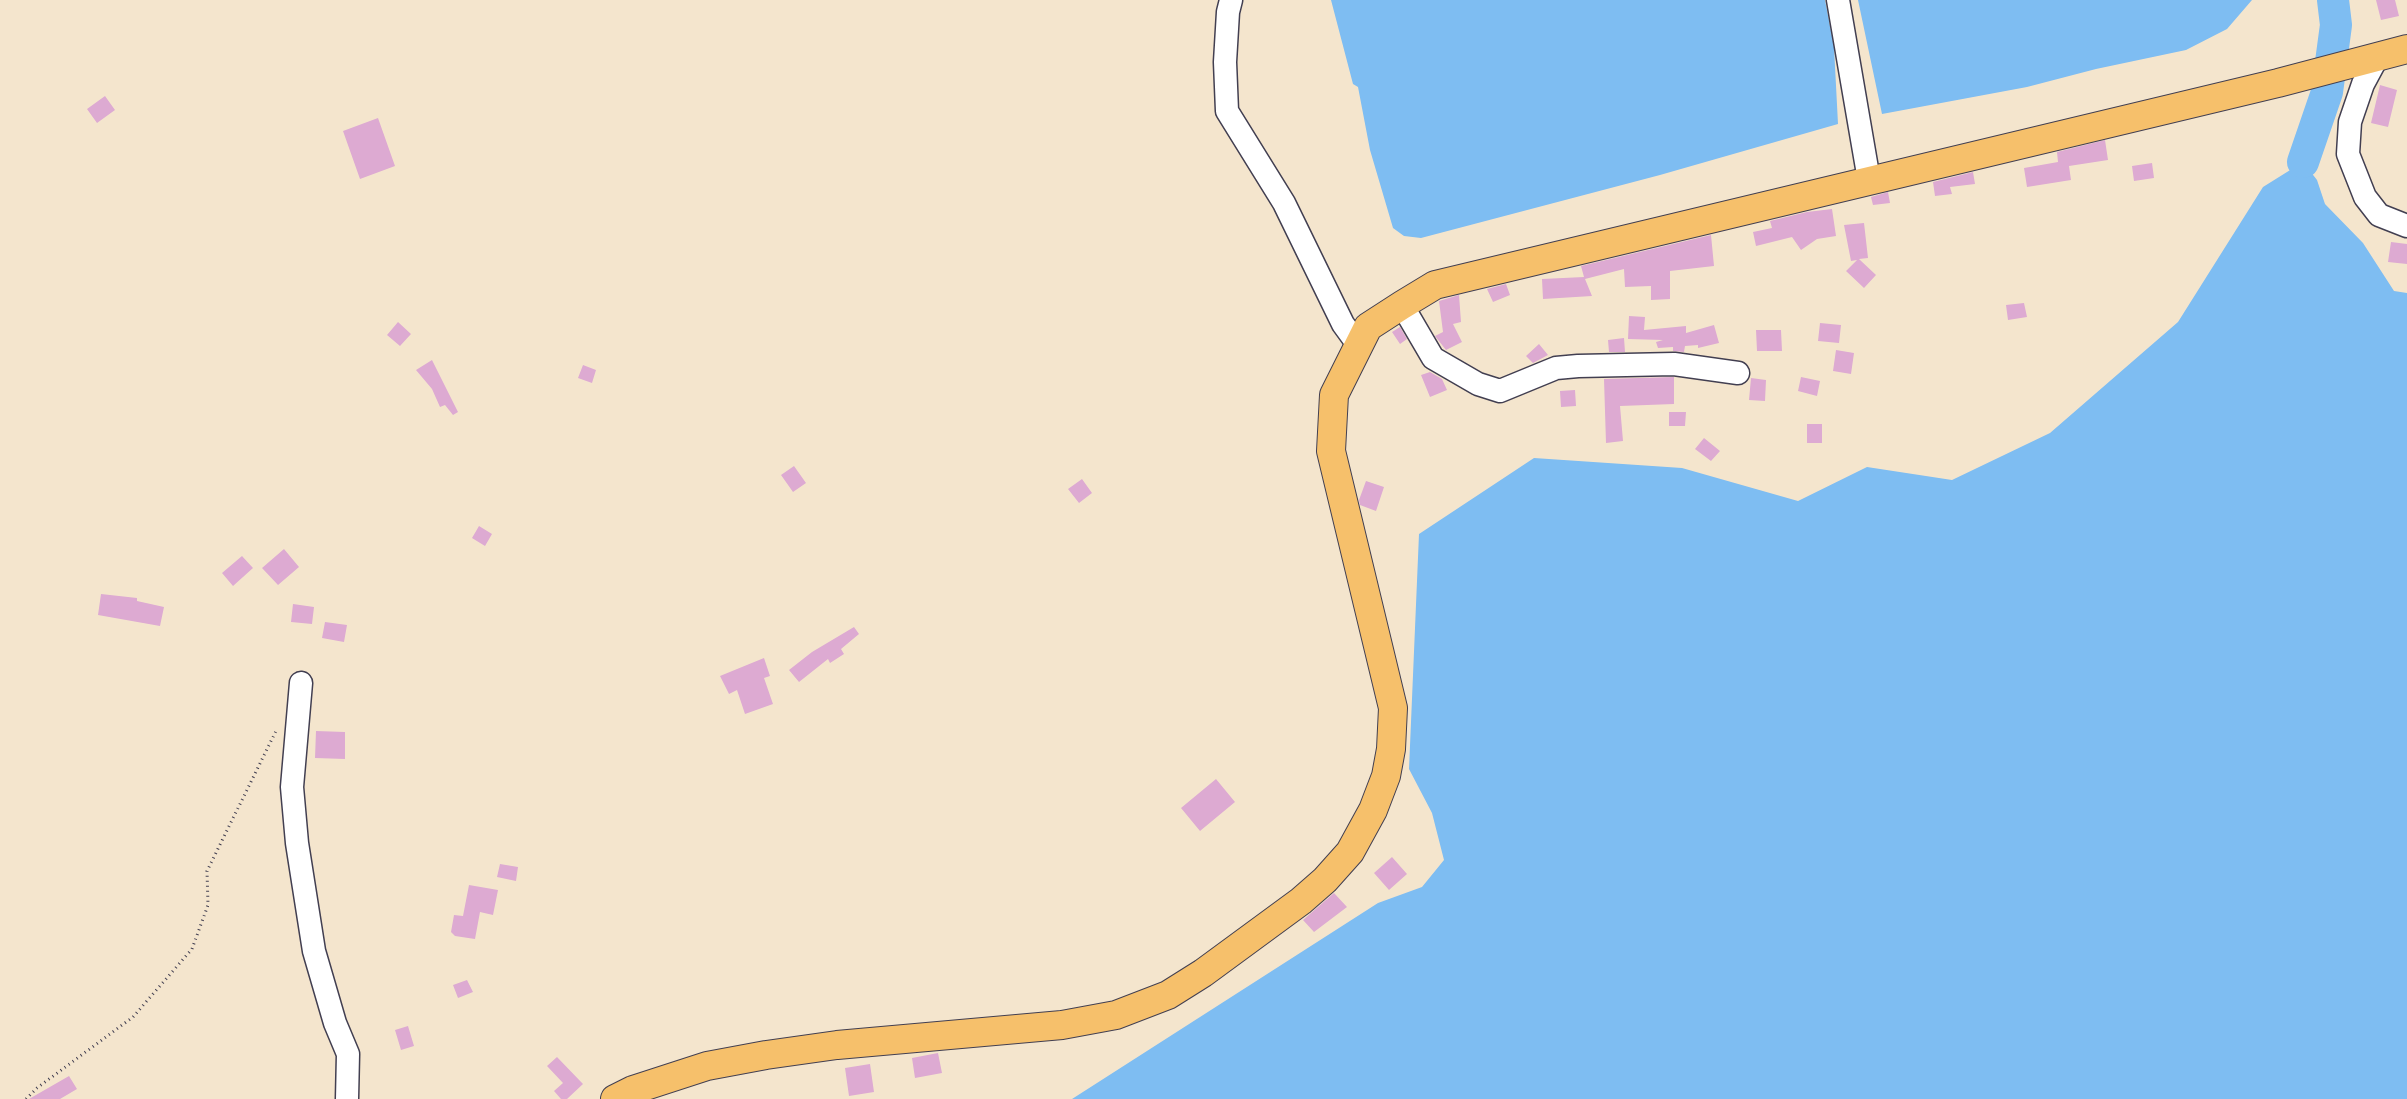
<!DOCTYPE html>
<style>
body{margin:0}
canvas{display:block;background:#f4e5cd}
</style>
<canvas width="2407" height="1099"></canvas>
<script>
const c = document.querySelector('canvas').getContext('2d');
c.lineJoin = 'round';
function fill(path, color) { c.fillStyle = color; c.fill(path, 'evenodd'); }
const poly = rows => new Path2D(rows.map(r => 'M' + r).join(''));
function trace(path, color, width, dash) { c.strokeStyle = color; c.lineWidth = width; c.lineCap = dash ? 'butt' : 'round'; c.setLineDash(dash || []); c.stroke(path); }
const water = poly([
 [1331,0,1825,0,1834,47,1838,124,1660,175,1421,238,1404,236,1393,228,1370,150,1358,87,1353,84],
 [1858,0,2252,0,2227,29,2186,50,2096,69,2027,87,1882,114],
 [2303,162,2317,180,2325,204,2363,243,2394,291,2407,293,2407,1099,1072,1099,1378,903,1422,887,1444,860,1432,813,1409,769,1419,534,1534,458,1682,468,1798,501,1867,467,1952,480,2050,433,2178,322,2263,187]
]);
const river = poly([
 [2303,162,2327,92,2336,25,2333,0]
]);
const building = poly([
 [2376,0,2395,0,2399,16,2381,20],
 [2380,85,2397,90,2388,127,2371,123],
 [105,96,115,110,97,123,87,109],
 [378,118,395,166,360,179,343,131],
 [2105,140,2108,160,2069,166,2071,180,2027,187,2024,168,2058,162,2057,152],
 [2152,163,2154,178,2134,181,2132,166],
 [1973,172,1975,184,1950,187,1952,194,1935,196,1933,182],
 [1888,192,1890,203,1873,205,1871,197],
 [1832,209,1836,236,1817,239,1801,250,1792,237,1756,246,1753,232,1772,228,1770,221,1807,212],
 [1864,223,1868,258,1859,259,1876,275,1864,288,1846,271,1857,260,1851,261,1844,225],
 [1711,235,1714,266,1670,271,1670,299,1651,300,1651,286,1625,287,1624,269,1585,279,1592,296,1543,299,1542,279,1584,277,1581,266],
 [2391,242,2407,244,2407,264,2388,262],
 [1506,284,1510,295,1493,302,1487,289],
 [1459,295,1461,322,1453,324,1462,342,1446,350,1435,336,1443,332,1439,301],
 [2024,303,2027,317,2008,320,2006,305],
 [1629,316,1645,317,1644,330,1686,326,1686,333,1714,325,1719,343,1698,348,1698,345,1685,346,1684,352,1673,351,1673,347,1658,348,1656,342,1663,340,1628,339],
 [398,322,411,334,400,346,387,335],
 [1820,323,1841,325,1839,343,1818,341],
 [1400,327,1407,339,1400,344,1392,332],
 [1756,330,1781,330,1782,351,1757,351],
 [1624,338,1625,352,1609,352,1608,340],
 [1539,344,1548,355,1533,363,1526,356],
 [1836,350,1854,353,1851,374,1833,371],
 [432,360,458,412,453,415,445,405,440,407,432,389,416,370],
 [583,365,596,370,592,383,578,378],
 [1430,372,1442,379,1447,390,1430,397,1421,375],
 [1674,377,1674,404,1620,406,1623,441,1606,443,1604,379],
 [1801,377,1820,381,1817,396,1798,391],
 [1751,378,1766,380,1765,401,1749,400],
 [1575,390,1576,406,1561,407,1560,391],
 [1669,412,1686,412,1685,426,1669,426],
 [1807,424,1822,424,1822,443,1807,443],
 [1704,438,1720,451,1711,461,1695,449],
 [794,466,806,483,793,492,781,475],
 [1082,479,1092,493,1079,503,1068,489],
 [1366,481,1384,487,1376,511,1360,505,1359,500],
 [479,526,492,534,485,546,472,538],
 [284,549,299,567,278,585,262,568],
 [242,556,253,568,233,586,222,573],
 [101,594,137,598,137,601,164,607,160,626,98,615],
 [293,604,314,607,312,624,291,622],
 [325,622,347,625,344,642,322,638],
 [854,627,859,634,841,649,844,654,830,663,828,659,799,682,789,670,812,652],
 [764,658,770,676,764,678,773,704,745,714,737,690,729,694,720,676],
 [316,731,345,732,345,759,315,758],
 [1216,779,1235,802,1200,831,1181,808],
 [1392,857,1407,874,1389,890,1374,873],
 [500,864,518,867,516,881,497,877],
 [469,885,498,890,493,915,480,912,475,939,455,936,451,932,454,915,463,916],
 [1334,893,1347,907,1314,932,1303,920],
 [467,980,473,992,458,998,453,985],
 [408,1026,414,1046,401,1050,395,1030],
 [938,1053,942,1073,915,1078,912,1058],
 [557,1057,583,1084,567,1099,561,1099,554,1091,563,1083,547,1066],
 [870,1064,874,1092,849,1096,845,1068],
 [69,1076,77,1089,60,1099,29,1099]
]);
const path = poly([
 [26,1099,37,1088,133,1017,192,949,208,905,207,871,276,731]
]);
const minor = poly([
 [1231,0,1228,12,1225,62,1227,111,1284,203,1343,324,1359,346],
 [1838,0,1869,180],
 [2378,56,2363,84,2350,122,2348,154,2365,197,2379,215,2407,226],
 [1402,305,1433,358,1478,384,1500,391,1556,368,1578,366,1674,364,1738,373],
 [301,683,292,787,297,843,314,951,335,1023,348,1054,347,1099]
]);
const major = poly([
 [615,1099,633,1090,707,1066,766,1055,837,1045,1062,1025,1116,1015,1168,995,1203,973,1301,901,1325,880,1350,852,1373,810,1386,776,1391,749,1393,708,1331,451,1334,395,1368,327,1402,305,1435,285,2278,83,2407,49]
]);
fill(water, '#7ebdf2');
trace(river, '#7ebdf2', 32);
fill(building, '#ddaad2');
trace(minor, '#423f51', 25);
trace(major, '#423f51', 30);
trace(path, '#423f51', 3, [1, 4]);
trace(minor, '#fff', 22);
trace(major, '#f6c06b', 28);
</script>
